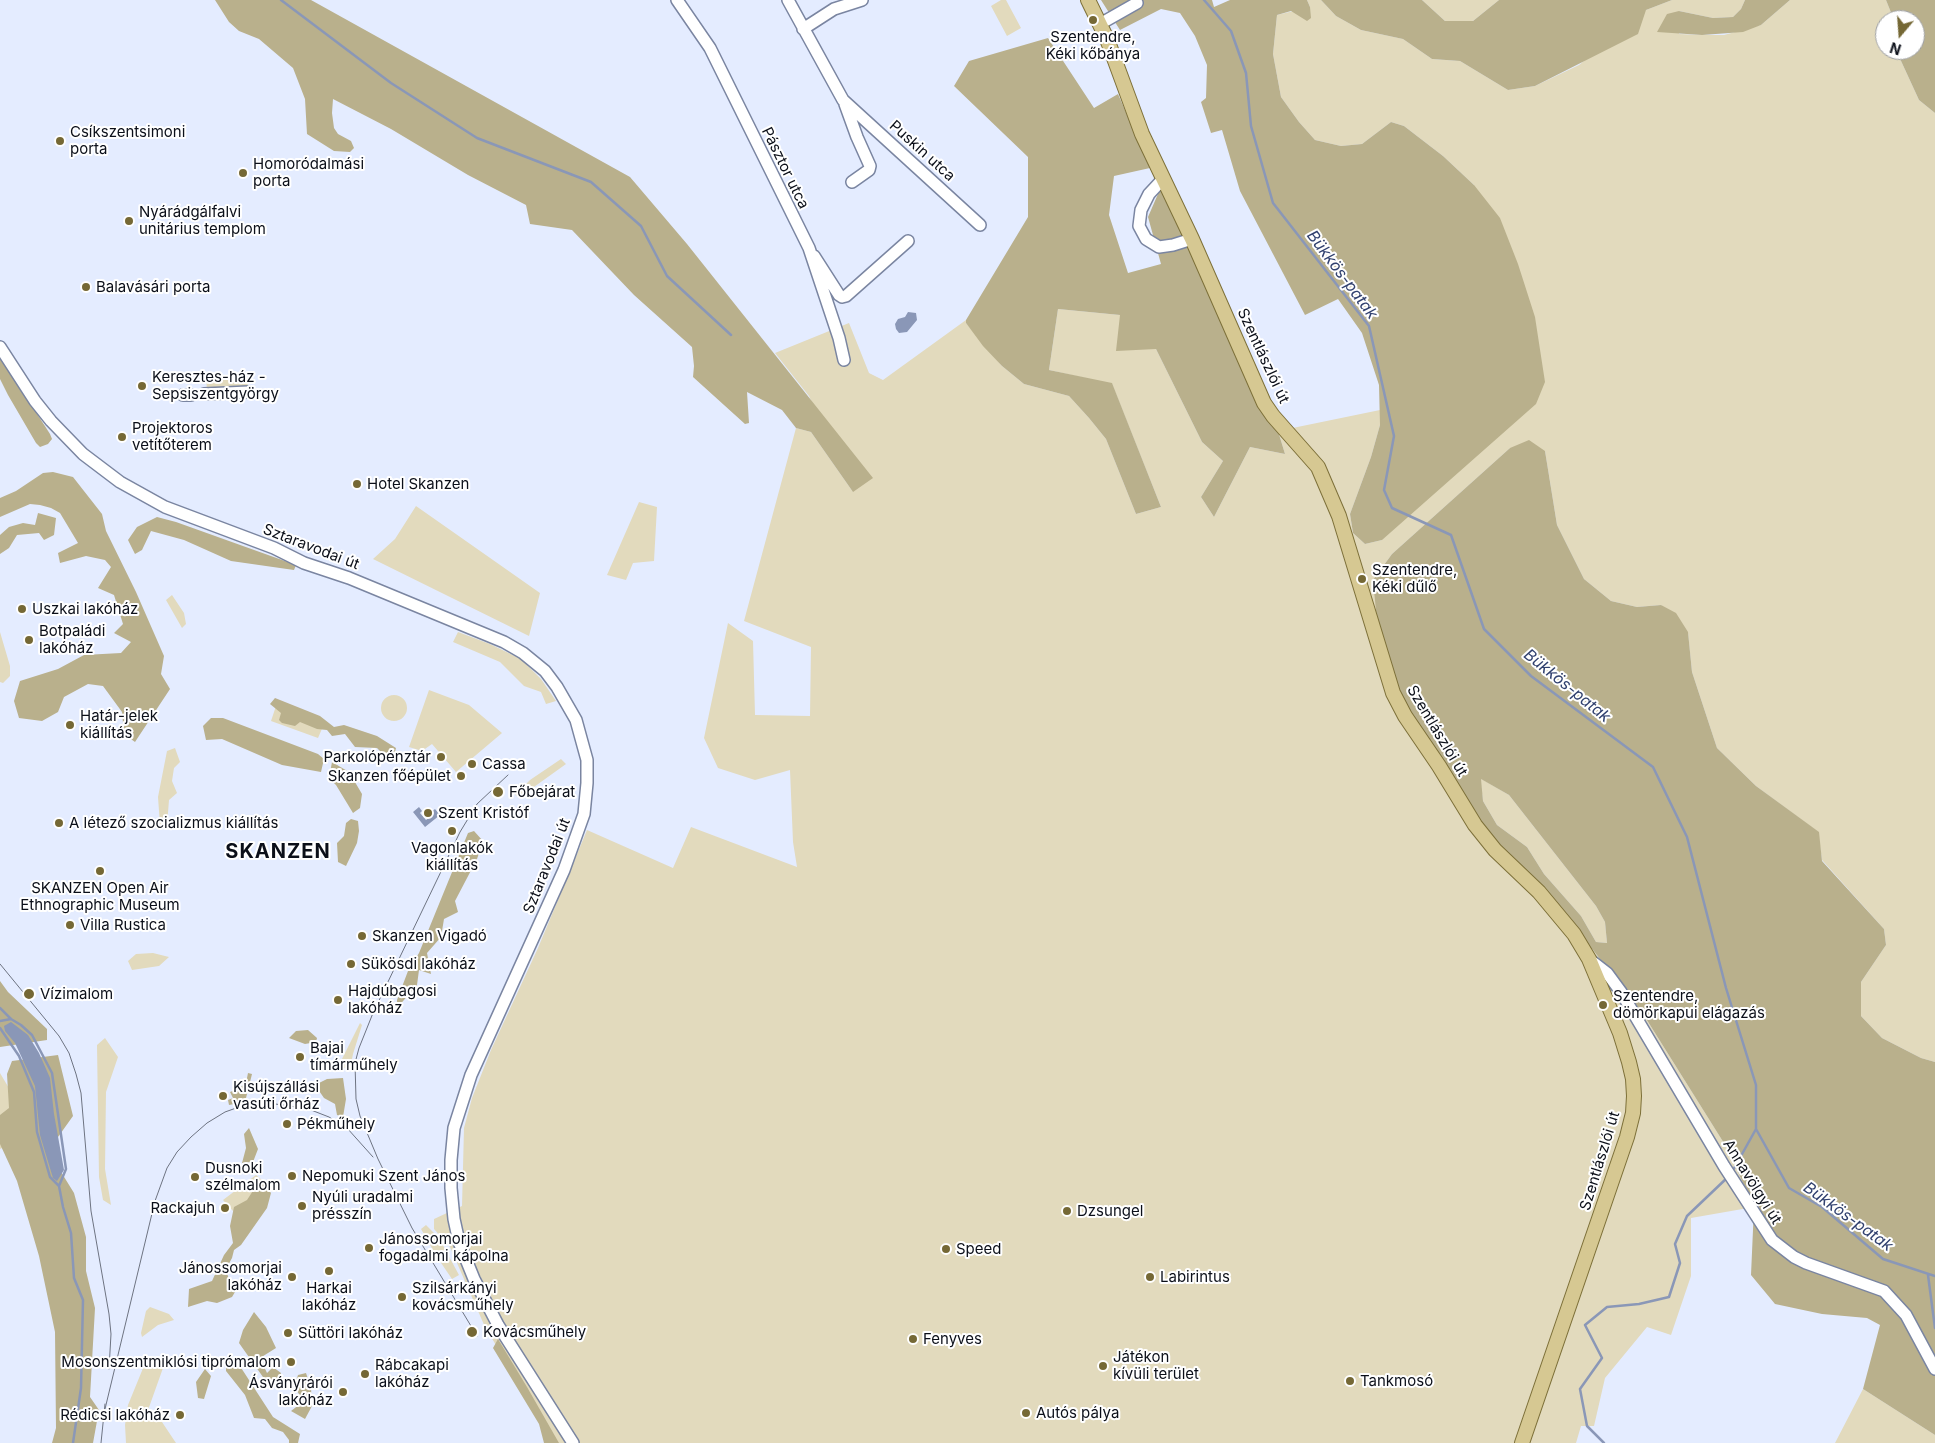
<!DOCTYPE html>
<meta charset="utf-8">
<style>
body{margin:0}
#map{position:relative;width:1935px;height:1443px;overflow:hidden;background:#e4ecff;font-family:Inter,sans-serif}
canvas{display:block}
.north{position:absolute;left:1875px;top:10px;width:50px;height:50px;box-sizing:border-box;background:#fff;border:1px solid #9d9fa3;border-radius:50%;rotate:198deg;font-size:14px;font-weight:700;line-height:20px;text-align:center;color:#0b0f19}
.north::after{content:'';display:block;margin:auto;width:18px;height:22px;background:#756835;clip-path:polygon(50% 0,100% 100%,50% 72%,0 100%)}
</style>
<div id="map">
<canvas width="1935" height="1443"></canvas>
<div class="north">N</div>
</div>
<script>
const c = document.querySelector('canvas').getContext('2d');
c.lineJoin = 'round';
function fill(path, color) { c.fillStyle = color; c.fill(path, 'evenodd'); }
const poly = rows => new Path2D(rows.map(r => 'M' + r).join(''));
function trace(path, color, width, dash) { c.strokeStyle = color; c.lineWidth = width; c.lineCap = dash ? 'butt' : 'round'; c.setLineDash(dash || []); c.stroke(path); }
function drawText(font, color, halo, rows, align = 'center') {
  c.font = font + ' Inter,sans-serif'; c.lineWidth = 4; c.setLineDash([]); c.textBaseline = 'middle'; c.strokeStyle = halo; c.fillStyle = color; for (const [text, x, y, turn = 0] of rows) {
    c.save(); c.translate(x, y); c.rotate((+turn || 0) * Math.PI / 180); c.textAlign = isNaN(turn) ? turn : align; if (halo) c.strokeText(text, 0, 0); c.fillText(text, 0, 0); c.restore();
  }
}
const green = poly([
 [1001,0,1006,0,1021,28,1007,36,991,6],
 [1307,0,1321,0,1336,16,1361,30,1403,39,1432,59,1460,61,1508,90,1535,86,1579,65,1646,10,1672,0,1745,0,1741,9,1733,17,1713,18,1679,11,1679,34,1702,35,1724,35,1761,25,1790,0,1886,0,1894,20,1885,20,1885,50,1896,50,1919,100,1935,113,1935,1062,1921,1058,1882,1038,1861,1016,1861,982,1886,945,1884,929,1822,860,1818,832,1756,786,1717,748,1692,672,1688,633,1661,605,1637,607,1611,601,1584,579,1557,525,1545,451,1510,448,1392,554,1373,580,1376,601,1399,699,1552,903,1593,950,1645,1017,1727,1148,1754,1207,1691,1218,1691,1276,1671,1335,1647,1327,1605,1378,1594,1426,1581,1426,1576,1443,555,1443,485,1327,450,1247,434,1229,434,1219,462,1206,464,1128,472,1098,491,1050,538,948,587,830,673,868,691,827,797,867,793,842,790,770,755,780,718,768,704,738,728,623,753,641,755,715,810,716,811,647,744,621,796,428,811,432,853,492,809,396,775,353,849,323,869,373,883,380,966,320,966,323,1002,366,1024,384,1069,396,1089,418,1106,439,1136,514,1161,507,1112,384,1049,370,1058,309,1120,315,1156,349,1202,442,1223,461,1201,497,1214,517,1250,447,1285,454,1278,431,1380,410,1380,425,1371,457,1350,514,1353,533,1365,544,1382,540,1474,185,1443,156,1404,126,1391,122,1362,144,1341,146,1315,140,1299,122,1281,97,1273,54,1277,15,1310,7],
 [1422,0,1499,0,1473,21,1445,21],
 [247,375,248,389,207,391,206,377],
 [639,502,657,507,654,561,633,563,626,580,607,575],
 [416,506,540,593,529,636,373,559,395,539],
 [172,595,184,613,186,624,182,628,166,600],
 [0,632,10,666,10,676,3,683,0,682],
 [458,632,490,644,521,659,541,679,556,701,546,704,541,692,524,686,500,662,453,642],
 [429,690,469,705,502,733,456,772,432,744,422,751,409,747],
 '381 708a13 13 0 1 1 26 0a13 13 0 1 1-26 0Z',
 [276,706,324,724,318,738,271,721],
 [175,748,180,762,174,768,172,781,177,793,169,800,167,825,160,825,158,797,167,751],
 [561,759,566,764,520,797,515,795,530,780],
 [1480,778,1509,795,1596,906,1605,922,1607,943,1596,942,1581,916,1544,874,1527,847,1497,825,1483,801],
 [153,953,169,957,159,966,132,970,128,961,136,954],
 [360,1023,362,1025,353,1054,351,1064,345,1068,337,1069],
 [105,1038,118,1057,106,1092,105,1169,111,1205,103,1200,99,1177,97,1045],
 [0,1073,16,1100,26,1136,0,1149],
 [256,1175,268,1185,251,1206,233,1211,223,1200],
 [426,1225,439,1238,459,1275,452,1279,437,1257,421,1229],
 [150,1307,169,1314,174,1320,158,1325,142,1337,141,1333,146,1311],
 [148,1356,163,1368,147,1413,162,1422,176,1443,126,1443,125,1425,128,1405],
 [1863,1389,1935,1435,1935,1443,1835,1443]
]);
const forest = poly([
 [215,0,311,0,630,177,687,244,873,478,853,492,811,432,796,428,782,410,747,392,749,423,745,424,693,377,694,366,692,347,634,295,572,230,530,224,526,205,468,175,391,129,333,99,332,113,334,128,338,134,351,141,354,148,350,152,334,151,307,134,305,99,293,68,259,39,239,31,229,22],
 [1101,0,1212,0,1214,7,1230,0,1307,0,1310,7,1311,18,1307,21,1291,11,1277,15,1273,54,1281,97,1299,122,1315,140,1341,146,1362,144,1391,122,1404,126,1443,156,1474,185,1500,218,1518,264,1535,317,1545,382,1536,404,1382,540,1365,544,1353,533,1350,514,1371,457,1380,425,1379,385,1362,333,1338,299,1305,315,1240,191,1222,130,1211,133,1201,102,1206,98,1207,65,1195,36,1180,13,1161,9,1120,30],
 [1321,0,1422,0,1445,21,1473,21,1499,0,1672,0,1646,10,1638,34,1535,86,1508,90,1460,61,1432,59,1403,39,1361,30,1336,16],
 [1745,0,1790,0,1761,25,1743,32,1702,35,1657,32,1667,14,1679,11,1713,18,1733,17,1741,9],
 [1886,0,1935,0,1935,113,1919,100,1896,50,1915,50,1915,20,1894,20],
 [1048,38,1094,108,1118,94,1150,168,1114,176,1109,215,1128,273,1161,264,1148,217,1161,187,1278,431,1285,454,1250,447,1214,517,1201,497,1223,461,1202,442,1156,349,1116,351,1120,315,1058,309,1049,370,1112,383,1161,507,1136,514,1106,439,1089,418,1069,396,1024,384,1002,366,983,346,966,323,966,320,1028,217,1028,157,954,86,969,61],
 [0,356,50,434,52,439,48,444,40,447,36,443,8,395,0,379],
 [1529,440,1545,451,1557,525,1584,579,1611,601,1637,607,1661,605,1676,613,1688,632,1692,672,1717,748,1756,786,1819,832,1822,861,1884,929,1886,945,1861,982,1861,1016,1882,1038,1921,1058,1935,1062,1935,1435,1863,1389,1880,1325,1867,1318,1822,1314,1775,1304,1751,1275,1754,1207,1727,1148,1645,1017,1593,950,1552,903,1477,826,1399,699,1378,631,1373,580,1392,554,1510,448],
 [1481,779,1509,795,1596,906,1605,922,1607,943,1596,942,1581,916,1544,874,1527,847,1497,825,1483,801],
 [53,472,73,477,102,514,106,531,136,592,164,656,161,674,170,689,135,742,124,734,122,712,103,686,88,684,64,697,58,712,42,721,19,718,14,701,20,681,58,669,84,655,121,653,131,642,114,633,123,624,114,595,98,588,111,567,105,560,86,556,60,563,58,553,78,543,60,513,51,508,40,505,30,504,0,517,0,498,16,491,43,473],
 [38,513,56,518,54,535,44,540,39,533,17,535,9,548,0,554,0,535,9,527,23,523,35,525],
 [157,517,176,522,296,565,294,570,231,561,184,540,151,531,142,550,135,554,128,540,137,527],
 [275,698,320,716,334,727,344,725,377,736,396,748,394,756,387,758,377,748,355,747,345,734,332,736,327,730,317,729,300,722,295,726,282,723,279,720,281,713,270,704],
 [211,718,223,718,318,754,324,759,321,772,282,765,222,739,206,740,203,726],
 [332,762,349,772,362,794,360,808,353,813,336,785,329,778],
 [351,819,358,821,359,831,357,843,346,866,338,862,337,843,344,836,346,823],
 [474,831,483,841,477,859,455,901,458,912,444,919,441,937,427,953,431,974,419,970,417,985,397,1008,397,1000,408,971,419,953,468,833],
 [0,981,8,992,47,1029,47,1040,0,1047],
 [308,1030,317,1038,316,1042,305,1044,289,1038,296,1031],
 [58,1055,73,1116,53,1144,58,1167,74,1193,86,1237,86,1271,95,1308,90,1397,99,1410,93,1443,52,1443,56,1428,55,1332,39,1256,17,1181,0,1144,0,1115,9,1108,7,1074,12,1061],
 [248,1073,252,1074,245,1102,229,1105,228,1100,233,1098,230,1092,238,1089,246,1083],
 [343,1078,346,1099,343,1117,337,1115,335,1104,324,1098,315,1085,327,1079],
 [249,1128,258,1149,253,1162,242,1163,246,1148,244,1134],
 [260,1180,271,1193,267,1208,241,1245,234,1250,232,1258,226,1269,229,1280,241,1282,232,1297,217,1303,207,1301,188,1307,189,1289,212,1281,224,1255,233,1243,230,1226,234,1207,247,1200],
 [254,1312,266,1327,276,1348,260,1358,267,1373,273,1367,281,1373,278,1384,270,1387,239,1343,243,1330],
 [498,1339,527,1387,559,1443,544,1443,539,1424,493,1348],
 [230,1356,236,1360,273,1417,300,1434,298,1443,289,1443,289,1440,283,1432,272,1428,265,1419,254,1418,245,1395,226,1371,226,1361],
 [205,1369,211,1376,204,1399,198,1398,196,1382],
 [306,1373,311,1388,312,1406,305,1419,291,1411,304,1401,294,1387,298,1375]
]);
const water = poly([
 [908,312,916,313,917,320,907,332,899,333,896,329,895,324,898,319,905,317],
 [419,807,422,811,420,813,426,820,433,814,431,812,435,809,440,815,425,827,413,812],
 [11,1022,28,1035,39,1053,50,1078,54,1114,64,1170,57,1181,53,1178,40,1135,35,1086,15,1043,5,1031,4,1026]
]);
const stream = poly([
 [281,0,391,83,477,138,591,182,641,226,667,276,731,335],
 [1204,0,1231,31,1246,73,1251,126,1273,203,1369,326,1394,436,1384,490,1392,508,1451,535,1484,629,1531,676,1653,767,1687,837,1726,988,1756,1085,1756,1129,1789,1188,1822,1207,1883,1259,1935,1276],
 [0,1008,11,1019,0,1021],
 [11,1019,21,1025,32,1035,52,1073,66,1169,59,1186],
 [0,1028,19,1056,34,1092,37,1132,50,1177,59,1186,63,1207,71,1233,74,1278,83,1300,81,1388,73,1443],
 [1732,1172,1756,1129],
 [1928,1275,1935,1328],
 [1604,1443,1587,1426,1580,1389,1602,1358,1585,1325,1607,1307,1639,1304,1669,1297,1680,1263,1675,1244,1687,1216,1728,1177]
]);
const minor = poly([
 [677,0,710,48,809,248,839,338,844,360],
 [788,0,843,100,980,225],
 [1100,24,1137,3],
 [803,29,834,9,862,0],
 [845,104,857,137,870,166,869,170,852,182],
 [1163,179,1149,194,1141,210,1139,226,1146,239,1159,247,1173,245,1192,239],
 [814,256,839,295,842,297,846,296,908,241],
 [0,347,35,401,51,421,83,454,120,482,165,507,274,548,304,563,349,578,504,642,523,653,545,671,557,687,576,720,587,760,587,783,584,814,564,870,471,1075,454,1128,451,1160,451,1188,454,1219,459,1242,474,1279,498,1325,573,1443],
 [204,394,248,392],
 [183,395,191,395],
 [1589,959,1607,973,1621,992,1724,1166,1772,1240,1794,1257,1806,1263,1884,1291,1906,1315,1935,1369]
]);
const major = poly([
 [1088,0,1107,39,1142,134,1192,239,1264,403,1273,416,1318,467,1339,516,1393,693,1405,716,1439,766,1475,825,1495,850,1539,892,1574,934,1589,959,1620,1033,1629,1062,1633,1079,1634,1096,1633,1113,1627,1137,1522,1443]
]);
const tram = poly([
 [0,964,59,1036,69,1053,76,1074,81,1093,91,1211,109,1314,111,1334,109,1369],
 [477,1336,412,1228,378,1159,360,1116,356,1099,355,1063,359,1048,373,1013,460,832,477,804,508,775],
 [105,1409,155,1201,167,1168,177,1152,191,1137,207,1123,225,1112,239,1107,268,1103,290,1106,311,1110,329,1117,347,1128,373,1157],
 [101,1443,105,1404]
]);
const markers = [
 [1093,20,5,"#756835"],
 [60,141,5,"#756835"],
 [243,173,5,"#756835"],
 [129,221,5,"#756835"],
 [86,287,5,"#756835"],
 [142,386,5,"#756835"],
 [122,437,5,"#756835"],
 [357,484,5,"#756835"],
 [1362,579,5,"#756835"],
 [22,609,5,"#756835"],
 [29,640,5,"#756835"],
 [70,725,5,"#756835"],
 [441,757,5,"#756835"],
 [472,764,5,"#756835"],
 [461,776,5,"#756835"],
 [498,792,6,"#756835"],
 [428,813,5,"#756835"],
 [59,823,5,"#756835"],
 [452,831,5,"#756835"],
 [100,871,5,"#756835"],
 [70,925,5,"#756835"],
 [362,936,5,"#756835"],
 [351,964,5,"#756835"],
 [29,994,6,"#756835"],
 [338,1000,5,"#756835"],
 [1603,1005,5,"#756835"],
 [300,1057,5,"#756835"],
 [223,1096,5,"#756835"],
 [287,1124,5,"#756835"],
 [292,1176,5,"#756835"],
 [195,1177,5,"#756835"],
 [302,1206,5,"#756835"],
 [225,1208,5,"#756835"],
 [1067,1211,5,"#756835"],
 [369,1248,5,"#756835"],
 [946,1249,5,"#756835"],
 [329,1271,5,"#756835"],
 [292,1277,5,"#756835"],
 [1150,1277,5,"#756835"],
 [402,1297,5,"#756835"],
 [472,1332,6,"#756835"],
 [288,1333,5,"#756835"],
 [913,1339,5,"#756835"],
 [291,1362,5,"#756835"],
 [1103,1366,5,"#756835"],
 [365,1374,5,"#756835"],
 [1350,1381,5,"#756835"],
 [343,1392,5,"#756835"],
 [1026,1413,5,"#756835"],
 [180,1415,5,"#756835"]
];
const poiNames = [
 ["Szentendre,",1093,37,"center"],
 ["Kéki kőbánya",1093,54,"center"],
 ["Csíkszentsimoni",70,132],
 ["porta",70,149],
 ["Homoródalmási",253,164],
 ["porta",253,181],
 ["Nyárádgálfalvi",139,212],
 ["unitárius templom",139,229],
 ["Balavásári porta",96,287],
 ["Keresztes-ház -",152,377],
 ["Sepsiszentgyörgy",152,394],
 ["Projektoros",132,428],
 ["vetítőterem",132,445],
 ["Hotel Skanzen",367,484],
 ["Szentendre,",1372,570],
 ["Kéki dűlő",1372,587],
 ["Uszkai lakóház",32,609],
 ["Botpaládi",39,631],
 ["lakóház",39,648],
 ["Határ-jelek",80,716],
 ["kiállítás",80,733],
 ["Parkolópénztár",431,757,"right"],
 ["Cassa",482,764],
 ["Skanzen főépület",451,776,"right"],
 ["Főbejárat",509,792],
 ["Szent Kristóf",438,813],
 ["A létező szocializmus kiállítás",69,823],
 ["Vagonlakók",452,848,"center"],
 ["kiállítás",452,865,"center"],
 ["SKANZEN Open Air",100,888,"center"],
 ["Ethnographic Museum",100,905,"center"],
 ["Villa Rustica",80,925],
 ["Skanzen Vigadó",372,936],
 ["Sükösdi lakóház",361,964],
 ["Hajdúbagosi",348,991],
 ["lakóház",348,1008],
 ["Vízimalom",40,994],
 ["Szentendre,",1613,996],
 ["dömörkapui elágazás",1613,1013],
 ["Bajai",310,1048],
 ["tímárműhely",310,1065],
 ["Kisújszállási",233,1087],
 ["vasúti őrház",233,1104],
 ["Pékműhely",297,1124],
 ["Dusnoki",205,1168],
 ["szélmalom",205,1185],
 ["Nepomuki Szent János",302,1176],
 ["Nyúli uradalmi",312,1197],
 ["présszín",312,1214],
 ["Rackajuh",215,1208,"right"],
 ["Dzsungel",1077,1211],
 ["Jánossomorjai",379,1239],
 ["fogadalmi kápolna",379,1256],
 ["Speed",956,1249],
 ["Jánossomorjai",282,1268,"right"],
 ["lakóház",282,1285,"right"],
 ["Labirintus",1160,1277],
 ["Harkai",329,1288,"center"],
 ["lakóház",329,1305,"center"],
 ["Szilsárkányi",412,1288],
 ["kovácsműhely",412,1305],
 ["Kovácsműhely",483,1332],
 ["Süttöri lakóház",298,1333],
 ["Fenyves",923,1339],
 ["Játékon",1113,1357],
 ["kívüli terület",1113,1374],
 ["Mosonszentmiklósi tiprómalom",281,1362,"right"],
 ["Rábcakapi",375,1365],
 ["lakóház",375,1382],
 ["Tankmosó",1360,1381],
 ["Ásványrárói",333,1383,"right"],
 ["lakóház",333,1400,"right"],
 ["Autós pálya",1036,1413],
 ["Rédicsi lakóház",170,1415,"right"]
];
const streetNames = [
 ["Puskin utca",922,151,42],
 ["Pásztor utca",785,168,64],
 ["Szentlászlói út",1263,356,65],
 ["Sztaravodai út",311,547,21],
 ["Szentlászlói út",1437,731,59],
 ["Sztaravodai út",547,866,-68],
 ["Szentlászlói út",1600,1161,-73],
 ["Annavölgyi út",1752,1182,58]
];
const waterNames = [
 ["Bükkös-patak",1342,275,53],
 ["Bükkös-patak",1567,686,39],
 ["Bükkös-patak",1848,1217,36]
];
const districtNames = [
 ["SKANZEN",278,852]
];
fill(green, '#e2dabd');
fill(forest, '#b9b08c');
fill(water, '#8a97b7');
trace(stream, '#8a97b7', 2.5);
trace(minor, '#7a85a1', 14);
trace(major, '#7d7039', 16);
trace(minor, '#fff', 11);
trace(major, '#d6c892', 14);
trace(tram, '#6d7381', 1);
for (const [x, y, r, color] of markers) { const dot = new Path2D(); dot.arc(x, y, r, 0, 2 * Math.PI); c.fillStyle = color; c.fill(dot); trace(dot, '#fff', 2); }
drawText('15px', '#0b0f19', '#fff', poiNames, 'left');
drawText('15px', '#0b0f19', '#fff', streetNames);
drawText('italic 16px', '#31416f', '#fff', waterNames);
c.letterSpacing = '1px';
drawText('bold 20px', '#0b0f19', '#fff', districtNames);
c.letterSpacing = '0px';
</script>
